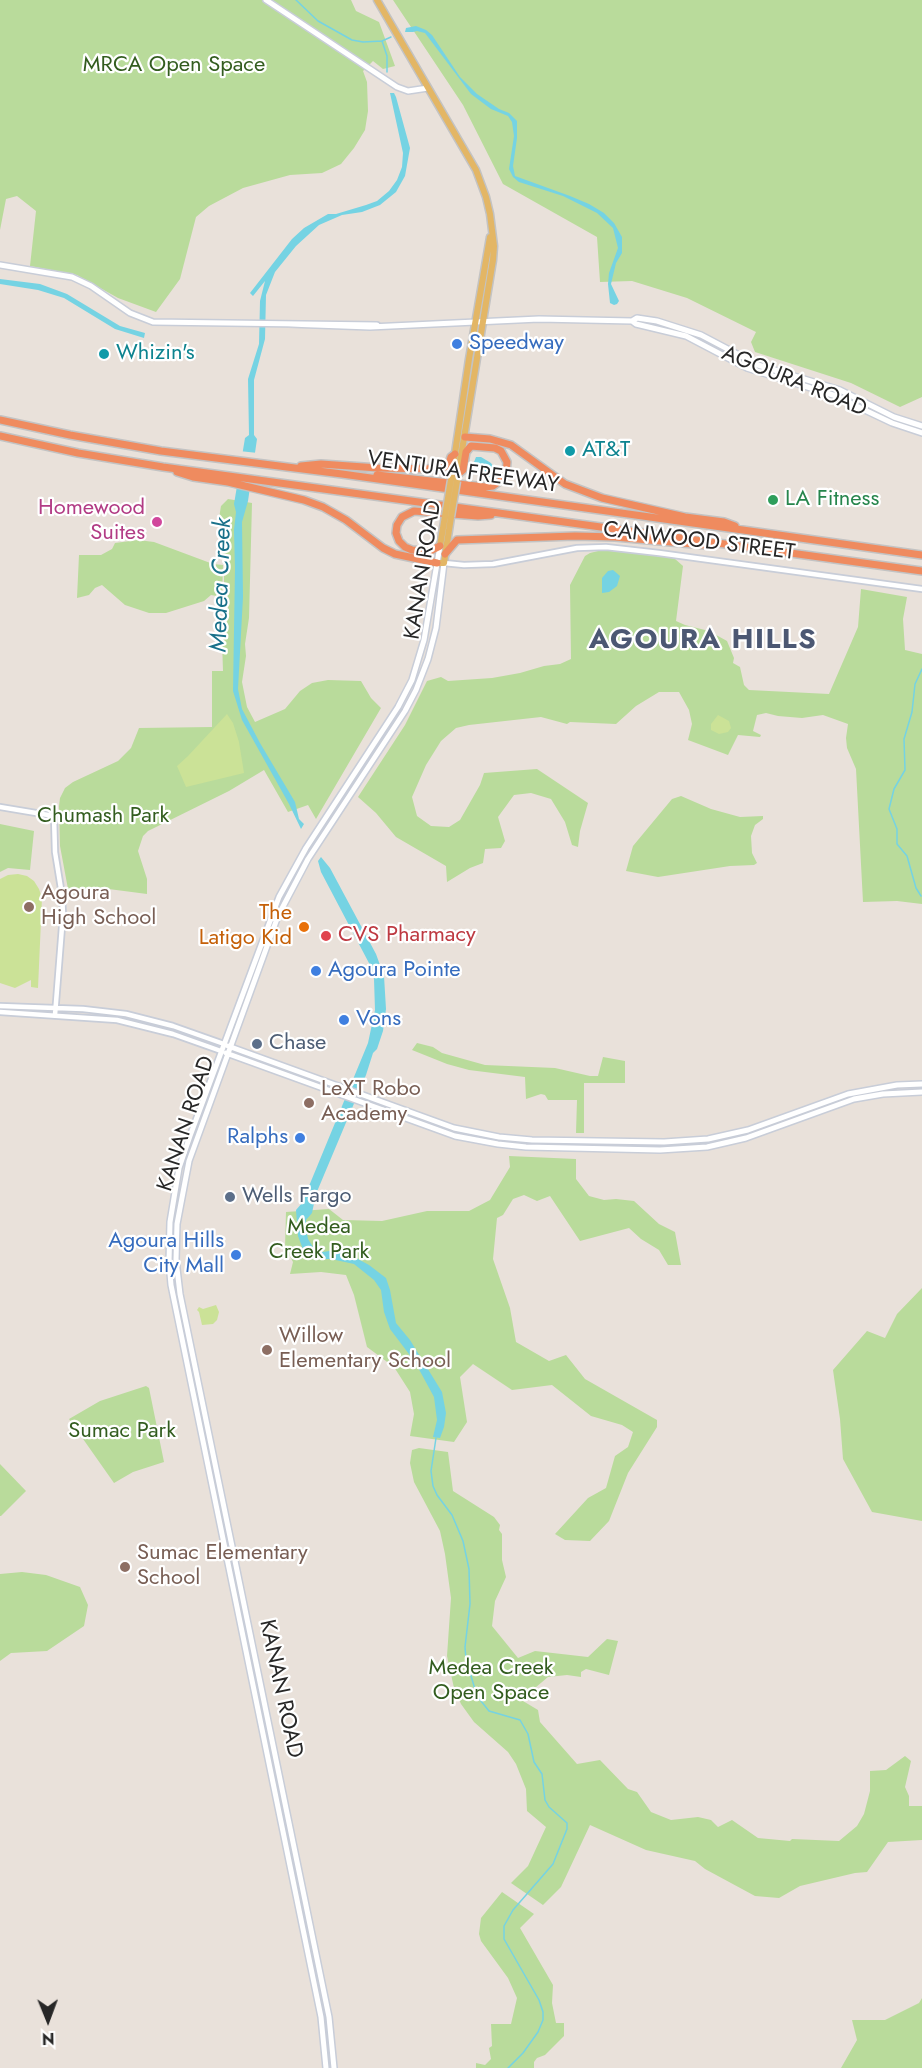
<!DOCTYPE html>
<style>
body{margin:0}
#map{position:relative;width:922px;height:2068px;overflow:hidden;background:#e9e1da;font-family:Jost,sans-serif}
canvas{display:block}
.north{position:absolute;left:18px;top:1990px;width:60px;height:60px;-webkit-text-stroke:4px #fff;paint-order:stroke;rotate:179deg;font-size:16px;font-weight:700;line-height:24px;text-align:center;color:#272727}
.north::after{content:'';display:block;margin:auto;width:21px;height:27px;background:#272727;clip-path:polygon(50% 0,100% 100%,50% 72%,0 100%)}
</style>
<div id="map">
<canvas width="922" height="2068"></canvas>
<div class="north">N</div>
</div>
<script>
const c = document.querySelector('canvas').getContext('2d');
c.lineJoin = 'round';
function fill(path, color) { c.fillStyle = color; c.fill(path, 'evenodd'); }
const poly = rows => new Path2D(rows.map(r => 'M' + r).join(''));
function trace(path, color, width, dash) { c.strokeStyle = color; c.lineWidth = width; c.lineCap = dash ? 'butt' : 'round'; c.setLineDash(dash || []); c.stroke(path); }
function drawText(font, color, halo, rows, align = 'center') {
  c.font = font + ' Jost,sans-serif'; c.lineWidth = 4.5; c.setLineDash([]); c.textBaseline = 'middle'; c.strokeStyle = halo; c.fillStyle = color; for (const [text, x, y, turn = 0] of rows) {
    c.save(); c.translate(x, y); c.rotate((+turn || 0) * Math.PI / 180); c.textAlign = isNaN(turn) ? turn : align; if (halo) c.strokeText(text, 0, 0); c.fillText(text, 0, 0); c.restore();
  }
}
const green = poly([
 [0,0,351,0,356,11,379,22,395,66,383,69,373,61,363,71,367,82,368,111,365,130,354,148,341,164,322,173,290,175,243,188,209,206,196,217,180,279,156,312,118,298,77,275,30,266,36,211,17,196,6,199,0,230],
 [393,0,922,0,922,397,900,407,851,383,755,352,751,342,756,332,687,298,632,281,600,282,597,237,503,184,463,105],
 [228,499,252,503,249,618,245,644,246,656,242,682,247,707,255,722,285,709,300,691,312,683,328,680,361,681,371,698,381,708,316,819,308,805,288,812,264,770,229,791,148,831,143,836,138,851,147,879,147,894,101,888,68,889,60,846,59,806,60,798,65,788,73,782,118,761,131,748,139,728,212,727,212,671,223,671,222,641,229,613,224,588,224,557,219,548,219,518,221,506],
 [138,540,154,542,213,564,223,565,222,597,211,595,204,601,166,613,149,613,125,605,102,585,95,588,89,595,77,598,79,555,101,555,112,549,115,543],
 [602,550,674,558,683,566,676,621,685,625,709,631,727,641,734,658,733,663,740,667,744,685,749,690,829,694,858,627,861,589,907,597,903,619,905,650,922,654,922,904,897,901,863,902,856,769,847,748,846,738,848,724,823,715,802,718,778,716,766,713,757,715,753,731,761,735,760,737,738,735,728,755,688,740,692,724,689,710,679,692,659,692,636,706,616,724,570,722,567,724,541,717,469,725,456,728,441,741,426,765,412,797,417,816,431,826,449,827,460,820,480,785,484,773,537,769,588,803,580,831,578,847,572,845,565,822,551,799,531,793,514,795,498,817,505,841,501,848,485,849,483,863,470,868,447,882,446,866,396,837,376,813,358,797,405,725,427,681,441,677,448,681,492,678,520,673,544,666,560,664,571,659,570,585,585,556,590,553],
 [681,796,711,809,740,817,763,816,763,819,755,825,751,836,752,853,757,863,754,865,730,866,658,877,626,871,633,846,672,799],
 [0,824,34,831,30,870,8,868,0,872],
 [417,1043,433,1047,442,1053,485,1065,555,1068,590,1076,598,1076,603,1057,625,1061,625,1083,584,1083,584,1133,576,1133,577,1100,548,1100,545,1095,541,1094,526,1099,525,1077,469,1070,447,1064,412,1050],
 [509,1156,576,1159,576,1179,589,1196,604,1200,616,1199,634,1201,659,1224,675,1232,681,1265,668,1265,659,1250,641,1239,629,1228,580,1241,550,1196,537,1201,524,1195,513,1199,503,1215,497,1218,493,1259,510,1308,516,1342,549,1361,566,1355,585,1379,657,1420,657,1427,628,1473,609,1521,590,1541,565,1540,555,1534,588,1498,606,1488,615,1456,628,1447,633,1432,622,1425,591,1416,552,1385,512,1390,473,1364,460,1377,467,1422,454,1442,410,1436,414,1414,410,1392,394,1367,367,1347,354,1295,346,1275,321,1272,290,1274,293,1262,285,1247,286,1212,329,1209,343,1220,382,1221,427,1211,469,1211,490,1200,510,1167],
 [922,1288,922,1521,872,1512,843,1459,840,1419,833,1370,867,1331,885,1338,897,1314],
 [146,1386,149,1388,164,1462,133,1472,114,1483,69,1419,100,1401],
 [419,1448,448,1452,453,1491,494,1517,500,1525,499,1530,502,1534,502,1560,506,1577,495,1601,492,1626,518,1658,535,1651,588,1657,607,1639,618,1641,609,1675,586,1669,581,1672,581,1677,567,1675,548,1677,529,1693,529,1698,523,1701,538,1710,540,1722,577,1764,600,1760,628,1789,637,1792,651,1812,671,1820,698,1817,711,1820,718,1827,732,1820,758,1838,790,1841,792,1839,839,1841,857,1826,864,1814,870,1791,870,1771,886,1770,905,1756,911,1761,905,1787,909,1796,909,1806,922,1806,922,1840,888,1842,867,1872,855,1873,800,1886,779,1898,755,1896,705,1869,695,1861,646,1850,590,1825,561,1887,543,1905,511,1883,528,1866,546,1827,527,1811,526,1789,516,1764,508,1752,474,1722,461,1704,454,1688,447,1656,451,1598,445,1554,440,1531,414,1482,410,1463,412,1450],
 [0,1464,26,1491,1,1516,0,1516],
 [22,1572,46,1575,80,1587,88,1605,84,1626,47,1651,11,1653,0,1661,0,1574],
 [502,1892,534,1914,520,1928,553,1985,552,2003,556,2023,564,2023,564,2036,545,2055,537,2058,534,2062,534,2068,476,2068,476,2063,485,2065,491,2059,489,2048,492,2046,491,2024,511,2024,517,1998,508,1978,481,1941,479,1934,481,1918],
 [922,1998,922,2068,841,2068,857,2040,852,2020,885,2020,919,2003]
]);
const pitch = poly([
 [227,714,233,723,239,742,244,773,186,787,177,766,188,756],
 [718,715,729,721,731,728,728,732,719,734,711,730,711,724],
 [18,874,27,876,34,881,39,889,42,898,38,988,31,987,31,980,15,988,0,983,0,879,8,875],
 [216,1305,219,1312,217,1320,213,1324,202,1325,199,1312,197,1310,199,1307,203,1309]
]);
const water = poly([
 [416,26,426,30,432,35,460,77,477,94,499,109,509,113,517,121,517,138,513,166,515,176,570,196,589,204,604,213,614,223,622,237,622,253,616,263,611,284,619,301,617,304,614,305,610,303,608,284,609,273,618,248,613,228,597,213,563,196,519,182,513,177,509,169,514,136,512,122,508,116,491,109,471,94,425,33,417,31,413,32,405,32,406,28],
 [390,93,394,93,396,97,410,148,405,176,396,192,380,205,362,212,342,215,319,225,296,246,275,272,266,295,265,339,254,380,254,435,257,439,248,501,242,522,243,597,238,689,242,709,260,743,295,802,299,819,304,824,301,829,289,804,242,720,233,691,235,569,234,530,236,512,234,504,245,438,249,435,248,379,259,344,260,301,265,281,253,296,250,293,292,239,304,228,328,214,336,214,366,205,377,201,389,191,397,180,402,167,403,153],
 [0,279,40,284,67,294,120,326,145,333,144,338,115,329,64,298,38,290,0,284],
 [476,457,481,457,491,463,495,469,493,476,487,477,479,471,474,462],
 [613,570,620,576,617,586,609,592,602,593,602,578,608,571],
 [321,857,330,868,376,954,384,976,386,1009,383,1031,377,1049,373,1053,366,1075,316,1194,312,1213,306,1220,306,1229,308,1239,313,1247,323,1252,335,1250,345,1252,369,1265,386,1278,390,1290,396,1323,410,1340,442,1392,446,1413,444,1427,440,1438,433,1437,437,1420,434,1397,415,1362,390,1329,384,1312,381,1290,374,1280,354,1264,331,1259,314,1259,304,1252,298,1236,296,1210,302,1203,368,1043,375,1010,374,979,370,965,321,872,318,861]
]);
const pier = poly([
 [239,451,258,453,252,490,233,486]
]);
const stream = poly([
 [296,0,318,21,352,40,363,42,382,41,387,56,387,72],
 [382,41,391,37],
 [921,896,916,888,907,856,897,844,897,829,889,809,894,789,905,770,904,739,912,712,915,684,922,669],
 [436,1438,431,1471,433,1486,437,1495,452,1515,463,1541,469,1569,470,1604,465,1647,466,1659,477,1696,489,1711,520,1720,528,1734,534,1762,542,1774,545,1800,549,1807,567,1823,567,1829,553,1864,513,1910,504,1926,504,1939,539,2000,543,2012,543,2020,538,2032,523,2053,508,2068]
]);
const tertiary = poly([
 [444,563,464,565,493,564,577,548,606,547,659,553,922,589],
 [0,807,54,816,55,852,62,895,63,914,55,1015],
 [0,1006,83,1009,126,1014,173,1026,224,1044],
 [0,1012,117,1020,173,1034,221,1051]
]);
const secondary = poly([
 [266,0,397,87,408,91,428,88],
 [0,265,72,277,91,286,130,313,153,322,377,325],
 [632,321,636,324,686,336,747,368,833,395,892,423,922,433],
 [288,324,370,327,539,319,632,321,637,318,657,321,701,335,758,365,840,390,894,417,922,426],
 [228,1046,454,1128,499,1137,532,1140,664,1142,708,1139,748,1130,848,1094,897,1085,922,1084],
 [226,1053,455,1136,498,1144,526,1147,660,1150,707,1147,746,1138,854,1099,883,1094,922,1092],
 [326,2068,321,2017,171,1285,169,1262,170,1222,179,1168,190,1136,279,897,306,848,398,707,412,680,424,640,440,546],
 [334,2068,329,2017,180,1294,176,1260,177,1224,189,1161,278,916,308,859,405,711,416,690,428,659,436,628,444,563]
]);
const primary = poly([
 [377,0,476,170,486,197,490,214,494,246,493,260,457,481],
 [451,480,469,359,490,237],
 [440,546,445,516],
 [437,563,444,563,451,517]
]);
const motorway = poly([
 [0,420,70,435,161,451,342,474,922,555],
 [0,436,78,453,163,467,922,571],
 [465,437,490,439,511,445,565,484,602,498,685,517,724,522,735,526],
 [301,466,321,464,378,468,438,469,448,466,451,457,455,454],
 [177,472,193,477,228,482,304,500,323,507,346,520,383,548,395,554,437,563],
 [377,475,485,487,493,486,503,479,506,474,507,462,501,451,495,448,471,446,466,452,463,470,458,474],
 [440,546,430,551,412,550,405,547,399,541,396,533,397,525,402,517,414,511,478,516,491,515],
 [445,554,457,540,575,536,615,537,705,545]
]);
const primaryBridge = poly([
 [445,516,451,480],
 [451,517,457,481]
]);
const markers = [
 [457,344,6,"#3f7fe0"],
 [104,354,6,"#0f9aa8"],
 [570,451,6,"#0f9aa8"],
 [773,500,6,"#2e9e5b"],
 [157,522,6,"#d1479c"],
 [29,907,6,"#8d6e63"],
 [304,927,6,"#e8710a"],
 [326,936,6,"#e0444e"],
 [316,971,6,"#3f7fe0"],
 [344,1020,6,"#3f7fe0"],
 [257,1044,6,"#5c6f8a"],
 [309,1103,6,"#8d6e63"],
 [300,1138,6,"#3f7fe0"],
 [230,1197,6,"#5c6f8a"],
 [236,1255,6,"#3f7fe0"],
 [267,1350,6,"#8d6e63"],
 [125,1567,6,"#8d6e63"]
];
const parkNames = [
 ["MRCA Open Space",174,66],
 ["Chumash Park",103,817],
 ["Medea",319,1228],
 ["Creek Park",319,1253],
 ["Sumac Park",122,1432],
 ["Medea Creek",491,1669],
 ["Open Space",491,1694]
];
const shopNames = [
 ["Speedway",469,344],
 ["Agoura Pointe",328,971],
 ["Vons",356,1020],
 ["Ralphs",288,1138,"right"],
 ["Agoura Hills",224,1242,"right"],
 ["City Mall",224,1267,"right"]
];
const cultureNames = [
 ["Whizin's",116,354],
 ["AT&T",582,451]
];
const streetNames = [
 ["AGOURA ROAD",794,382,22],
 ["VENTURA FREEWAY",463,473,8],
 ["CANWOOD STREET",699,542,7],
 ["KANAN ROAD",424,570,-81],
 ["KANAN ROAD",187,1124,-72],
 ["KANAN ROAD",280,1689,78]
];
const leisureNames = [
 ["LA Fitness",785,500]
];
const hotelNames = [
 ["Homewood",145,509],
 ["Suites",145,534]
];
const educationNames = [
 ["Agoura",41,894],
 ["High School",41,919],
 ["LeXT Robo",321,1090],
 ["Academy",321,1115],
 ["Willow",279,1337],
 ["Elementary School",279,1362],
 ["Sumac Elementary",137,1554],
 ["School",137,1579]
];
const foodNames = [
 ["The",292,914],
 ["Latigo Kid",292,939]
];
const healthNames = [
 ["CVS Pharmacy",338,936]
];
const serviceNames = [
 ["Chase",269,1044],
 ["Wells Fargo",242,1197]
];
const waterNames = [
 ["Medea Creek",222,585,-88]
];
const districtNames = [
 ["AGOURA HILLS",703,641]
];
fill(green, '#b9db9b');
fill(pitch, '#cbe297');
fill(water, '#75d3e3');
fill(pier, '#e9e1da');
trace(stream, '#75d3e3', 1.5);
trace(tertiary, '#c8cdd8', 8);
trace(secondary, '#c8cdd8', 8);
trace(primary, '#c3c3c3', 9);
trace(motorway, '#c3c3c3', 10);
trace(tertiary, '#fff', 4.5);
trace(secondary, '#fff', 5);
trace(primary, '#e3b665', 6);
trace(motorway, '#ef8b5f', 7);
trace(primaryBridge, '#c3c3c3', 9, []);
trace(primaryBridge, '#e3b665', 6);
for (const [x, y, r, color] of markers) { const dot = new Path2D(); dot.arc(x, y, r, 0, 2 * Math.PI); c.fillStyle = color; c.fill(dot); trace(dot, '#fff', 2); }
drawText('22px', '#335d1f', '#fff', parkNames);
drawText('22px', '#366cbe', '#fff', shopNames, 'left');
drawText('22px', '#0d838f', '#fff', cultureNames, 'left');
drawText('22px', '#272727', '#fff', streetNames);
drawText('22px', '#27864d', '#fff', leisureNames, 'left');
drawText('22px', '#b23c85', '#fff', hotelNames, 'right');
drawText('22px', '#785e54', '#fff', educationNames, 'left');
drawText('22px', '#c56008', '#fff', foodNames, 'right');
drawText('22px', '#be3a42', '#fff', healthNames, 'left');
drawText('22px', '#4e5e75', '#fff', serviceNames, 'left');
drawText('italic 24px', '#19718a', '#fff', waterNames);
c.letterSpacing = '1.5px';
drawText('bold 28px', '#4c5873', '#fff', districtNames);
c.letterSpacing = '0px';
</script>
